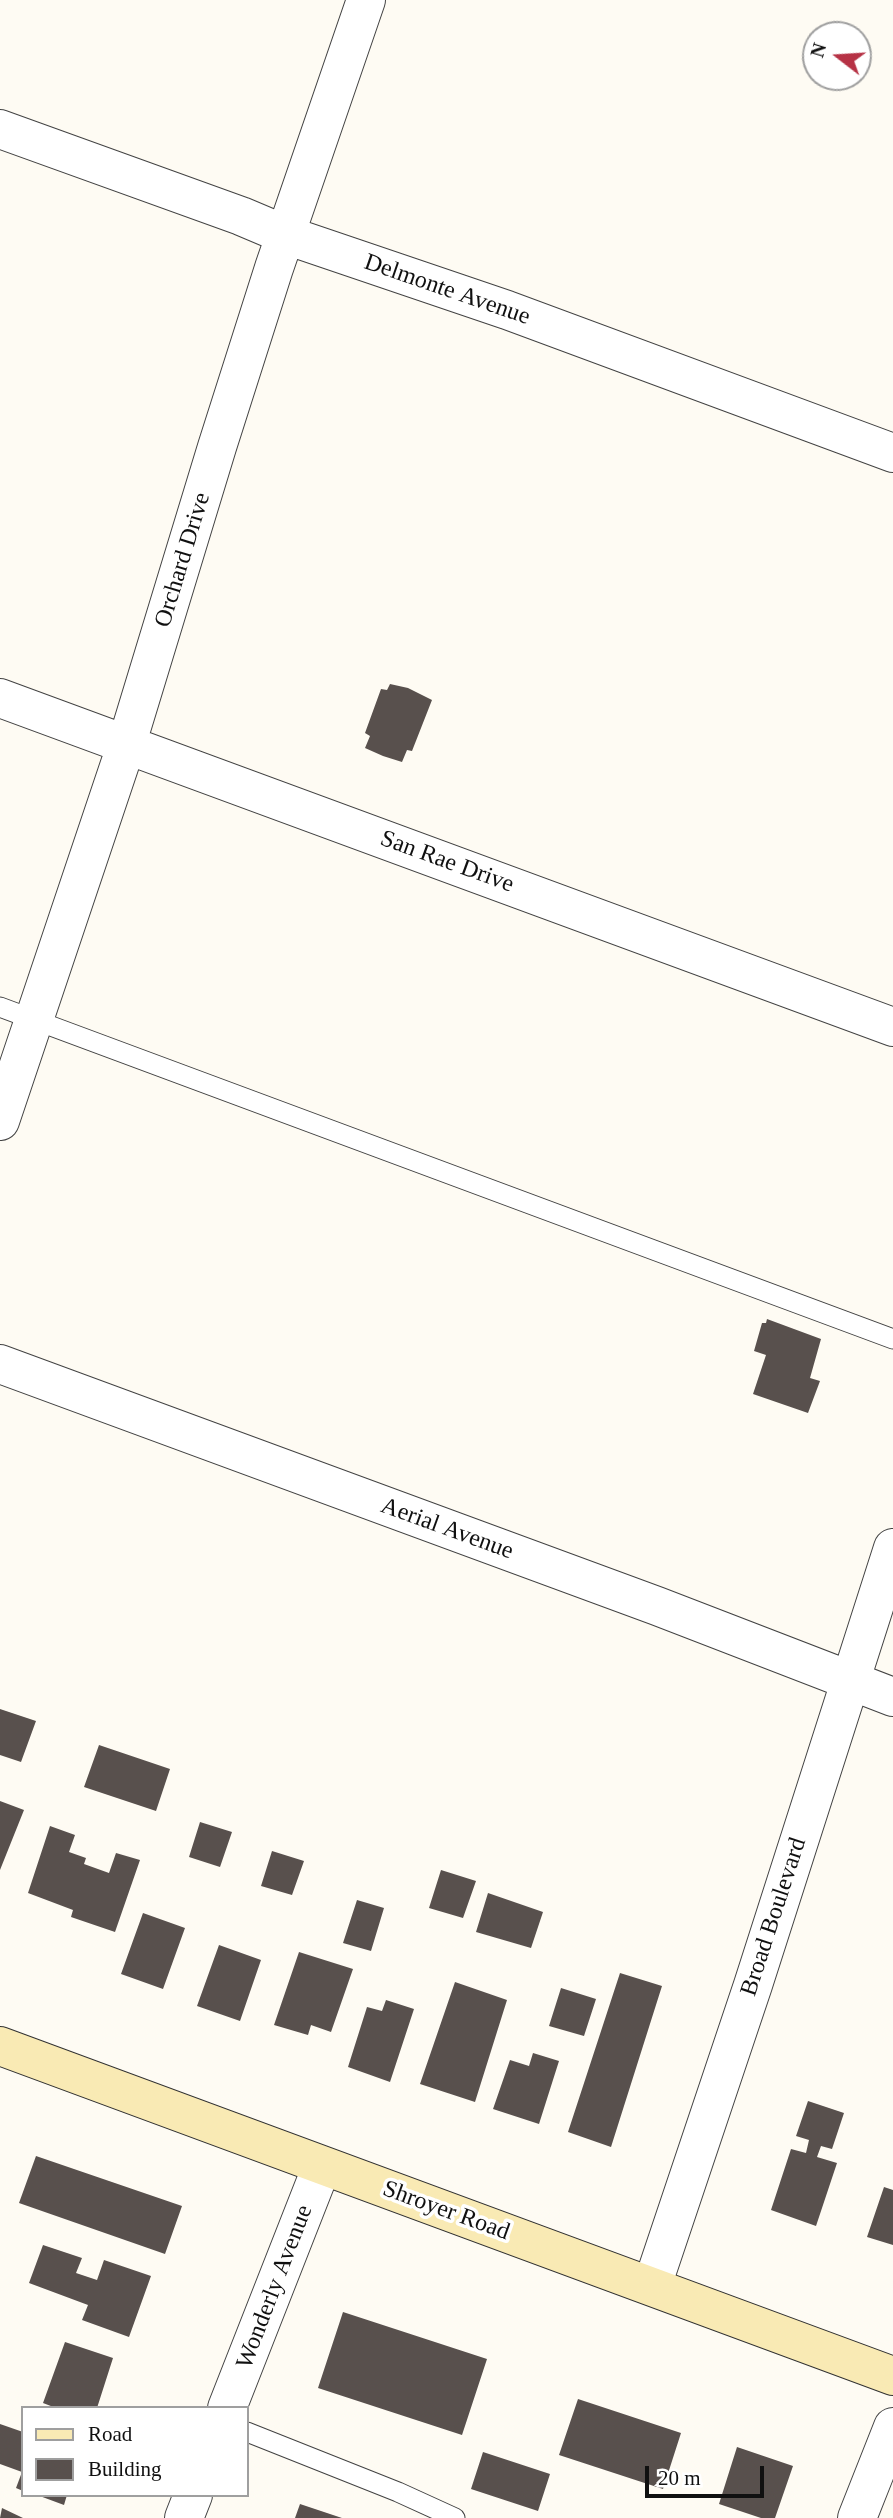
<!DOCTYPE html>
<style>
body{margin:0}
#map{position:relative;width:893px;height:2518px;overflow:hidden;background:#fefbf3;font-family:"Times New Roman",serif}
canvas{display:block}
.legend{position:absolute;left:21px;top:2406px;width:228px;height:91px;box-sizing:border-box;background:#fff;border:2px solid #9f9f9f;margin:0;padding:9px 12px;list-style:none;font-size:21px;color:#101010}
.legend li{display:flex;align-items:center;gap:14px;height:35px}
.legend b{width:35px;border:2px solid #9f9f9f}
.north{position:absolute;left:802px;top:21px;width:70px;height:70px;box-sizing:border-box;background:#fff;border:2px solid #9f9f9f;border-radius:50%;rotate:287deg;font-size:19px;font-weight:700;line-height:28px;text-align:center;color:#101010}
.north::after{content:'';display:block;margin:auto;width:24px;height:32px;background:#b63245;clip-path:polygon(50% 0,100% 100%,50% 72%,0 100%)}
.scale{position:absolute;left:645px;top:2466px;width:119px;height:32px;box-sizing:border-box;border:4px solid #101010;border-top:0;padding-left:9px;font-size:21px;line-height:24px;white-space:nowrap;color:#101010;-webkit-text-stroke:5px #fff;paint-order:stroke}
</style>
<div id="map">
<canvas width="893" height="2518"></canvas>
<ul class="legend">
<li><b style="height:9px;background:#f9eab4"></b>Road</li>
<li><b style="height:19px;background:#58504d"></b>Building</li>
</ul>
<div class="north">N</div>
<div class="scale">20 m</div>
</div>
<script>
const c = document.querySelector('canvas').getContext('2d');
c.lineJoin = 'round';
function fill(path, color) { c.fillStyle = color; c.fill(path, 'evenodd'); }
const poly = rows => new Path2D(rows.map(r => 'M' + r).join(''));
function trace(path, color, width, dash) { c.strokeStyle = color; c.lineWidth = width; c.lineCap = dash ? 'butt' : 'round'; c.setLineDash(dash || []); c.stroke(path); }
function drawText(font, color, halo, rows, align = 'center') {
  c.font = font + ' "Times New Roman",serif'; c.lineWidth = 7; c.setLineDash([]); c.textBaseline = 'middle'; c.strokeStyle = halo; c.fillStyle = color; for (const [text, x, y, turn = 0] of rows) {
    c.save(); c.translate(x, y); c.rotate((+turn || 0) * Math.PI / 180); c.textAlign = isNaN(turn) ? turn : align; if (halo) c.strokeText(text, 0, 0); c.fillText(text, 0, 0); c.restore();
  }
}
const building = poly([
 [390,684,408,688,432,700,412,751,407,750,402,762,383,756,365,748,370,736,365,733,381,689,387,690],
 [767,1319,821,1339,810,1378,820,1381,808,1413,753,1394,766,1355,754,1351,762,1323,766,1323],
 [0,1709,36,1721,21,1762,0,1755],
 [99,1745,170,1769,156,1811,84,1787],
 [0,1801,24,1810,0,1870],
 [200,1822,232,1832,220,1867,189,1857],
 [50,1826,75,1835,69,1852,86,1858,84,1864,109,1873,116,1853,140,1860,115,1932,71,1917,73,1910,28,1893],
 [272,1851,304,1861,292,1895,261,1886],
 [441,1870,476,1881,463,1918,429,1908],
 [488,1893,543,1912,531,1948,476,1932],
 [357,1900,384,1908,371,1951,343,1943],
 [143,1913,185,1928,163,1989,121,1974],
 [219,1945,261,1960,240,2021,197,2006],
 [299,1952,353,1969,331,2032,311,2025,308,2035,274,2025],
 [620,1973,662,1986,611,2147,568,2132],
 [455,1982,507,2000,475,2102,420,2084],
 [561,1988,596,1999,584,2036,549,2026],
 [386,2000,414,2009,390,2082,348,2067,367,2007,382,2011],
 [533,2053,559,2061,539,2124,493,2109,510,2060,529,2066],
 [808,2101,844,2113,832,2149,821,2146,817,2157,837,2163,816,2226,771,2210,791,2149,806,2153,809,2140,796,2136],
 [36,2156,182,2206,165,2254,19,2203],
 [884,2187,893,2190,893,2245,867,2237],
 [43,2245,82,2258,76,2273,97,2280,104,2260,151,2276,129,2337,82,2320,88,2305,29,2283],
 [343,2312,487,2359,462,2435,318,2388],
 [65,2342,113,2358,97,2408,56,2408,43,2403],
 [578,2399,681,2433,663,2489,559,2455],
 [0,2424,23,2432,23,2491,16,2488,22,2472,0,2464],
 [737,2447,793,2466,775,2518,761,2518,719,2504],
 [483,2452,550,2474,538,2511,471,2489],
 [37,2495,67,2495,64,2505],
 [300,2504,342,2518,295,2518],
 [2,2508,23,2518,0,2518]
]);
const service = poly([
 [0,1007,893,1339],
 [247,2432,398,2492,455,2518]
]);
const minor = poly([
 [0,129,241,216,286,235,507,310,893,453],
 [0,698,893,1027],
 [0,1121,126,746,217,447,274,268,366,0],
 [0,1364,657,1606,893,1697],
 [652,2286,753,1985,893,1548],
 [227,2408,322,2166],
 [184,2518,193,2495],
 [857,2518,893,2427]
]);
const secondary = poly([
 [0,2046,893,2376]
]);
const streetNames = [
 ["Delmonte Avenue",447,290,19],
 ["Orchard Drive",183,560,-73],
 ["San Rae Drive",447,862,20],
 ["Aerial Avenue",447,1529,20],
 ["Broad Boulevard",774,1917,-72],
 ["Shroyer Road",446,2211,20],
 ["Wonderly Avenue",275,2287,-69]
];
fill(building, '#58504d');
trace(service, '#434343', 21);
trace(minor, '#434343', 40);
trace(secondary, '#323232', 40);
trace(service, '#fff', 19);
trace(minor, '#fff', 38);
trace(secondary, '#f9eab4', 38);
drawText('24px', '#101010', '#fff', streetNames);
</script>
